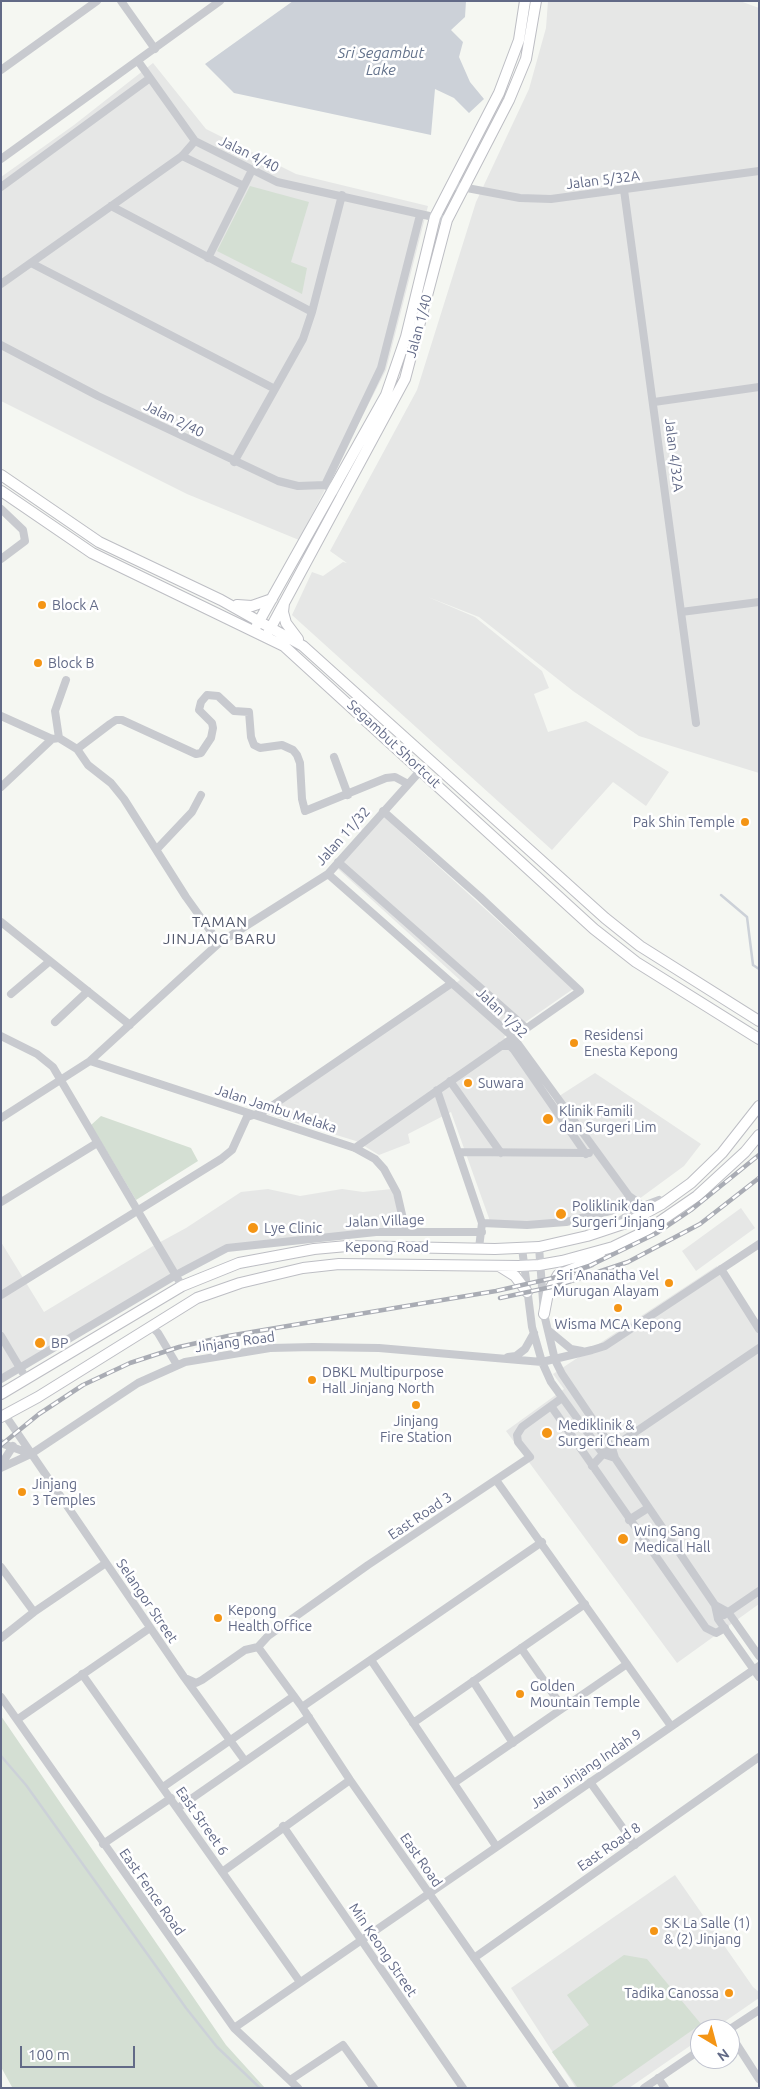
<!DOCTYPE html>
<style>
body{margin:0}
#map{position:relative;width:760px;height:2089px;overflow:hidden;background:#f5f7f2;font-family:Ubuntu,sans-serif}
canvas{display:block}
.frame{position:absolute;inset:0;border:2px solid #626a87;pointer-events:none}
.north{position:absolute;left:690px;top:2019px;width:50px;height:50px;box-sizing:border-box;background:#fff;border:1px solid #c0c3cf;border-radius:50%;rotate:143deg;font-size:14px;font-weight:700;line-height:20px;text-align:center;color:#626a87}
.north::after{content:'';display:block;margin:auto;width:18px;height:22px;background:#f49515;clip-path:polygon(50% 0,100% 100%,50% 72%,0 100%)}
.scale{position:absolute;left:20px;top:2046px;width:115px;height:22px;box-sizing:border-box;border:2px solid #626a87;border-top:0;padding-left:6px;font-size:15px;line-height:18px;white-space:nowrap;color:#626a87;-webkit-text-stroke:4px #fff;paint-order:stroke}
</style>
<div id="map">
<canvas width="760" height="2089"></canvas>
<div class="frame"></div>
<div class="north">N</div>
<div class="scale">100 m</div>
</div>
<script>
const c = document.querySelector('canvas').getContext('2d');
c.lineJoin = 'round';
function fill(path, color) { c.fillStyle = color; c.fill(path, 'evenodd'); }
const poly = rows => new Path2D(rows.map(r => 'M' + r).join(''));
function trace(path, color, width, dash) { c.strokeStyle = color; c.lineWidth = width; c.lineCap = dash ? 'butt' : 'round'; c.setLineDash(dash || []); c.stroke(path); }
function drawText(font, color, halo, rows, align = 'center') {
  c.font = font + ' Ubuntu,sans-serif'; c.lineWidth = 5; c.setLineDash([]); c.textBaseline = 'middle'; c.strokeStyle = halo; c.fillStyle = color; for (const [text, x, y, turn = 0] of rows) {
    c.save(); c.translate(x, y); c.rotate((+turn || 0) * Math.PI / 180); c.textAlign = isNaN(turn) ? turn : align; if (halo) c.strokeText(text, 0, 0); c.fillText(text, 0, 0); c.restore();
  }
}
const built = poly([
 [548,1,740,1,759,8,759,773,639,736,573,691,479,617,428,597,475,617,542,671,549,688,534,694,548,732,586,721,669,772,646,806,613,782,552,850,292,615,312,572,323,576,343,562,347,563,330,551,417,390,476,202,529,89,546,28],
 [153,63,206,129,296,174,428,206,386,370,299,540,187,494,1,401,1,177,74,125],
 [383,816,573,989,504,1037,553,1100,595,1073,701,1144,684,1166,624,1210,579,1225,490,1221,451,1112,408,1134,410,1143,379,1155,356,1141,267,1114,460,980,338,869],
 [268,1189,300,1196,342,1189,363,1192,392,1189,403,1229,374,1229,225,1245,169,1275,1,1377,1,1242,44,1312,153,1246,186,1228,241,1192],
 [741,1208,755,1228,696,1271,682,1251],
 [717,1266,759,1332,759,1604,677,1663,506,1431,564,1389,553,1374],
 [675,1875,753,1987,759,1992,759,1998,714,2029,700,2029,700,2039,629,2088,576,2088,511,1988]
]);
const green = poly([
 [250,186,309,202,291,262,307,268,302,294,217,251],
 [101,1116,191,1148,198,1161,136,1200,91,1125],
 [1,1716,226,2045,265,2088,12,2087,1,2067],
 [624,1955,647,1959,701,2024,610,2088,578,2088,552,2052,589,2025,567,1995]
]);
const water = poly([
 [293,1,466,1,465,17,451,30,463,42,459,57,470,82,484,99,469,113,454,98,435,89,431,135,234,93,205,64]
]);
const stream = poly([
 [721,895,747,917,753,965,759,969],
 [1,1756,26,1785,186,2008,217,2047,260,2088]
]);
const minor = poly([
 [121,1,155,49],
 [138,61,195,141,277,182,447,220],
 [1,70,97,1],
 [182,156,244,186],
 [1,159,220,1],
 [451,185,520,198,551,199,759,171],
 [1,187,150,78],
 [624,190,696,723],
 [111,206,312,312],
 [208,258,252,170],
 [31,263,275,389],
 [1,284,182,156,195,141],
 [1,345,98,396,278,481,298,486,325,485,338,491],
 [654,402,759,387],
 [234,462,303,339,312,312,342,195],
 [325,485,381,368,420,215],
 [1,509,23,530,25,541,1,559],
 [681,612,759,602],
 [1,716,52,739,59,738,77,749,88,765,111,783,124,799,186,897,219,943],
 [59,738,55,711,66,680],
 [77,749,110,724,116,720,122,720,196,754,201,753,211,738,213,728,212,723,199,710,201,702,207,695,218,696,234,711,249,712,251,737,254,745,260,748,282,745,293,750,297,755,300,763,302,799,305,811,386,778,395,777,408,784],
 [334,757,348,795],
 [1,787,52,739],
 [157,849,192,812,201,795],
 [338,862,526,1028],
 [328,874,513,1037,629,1196,643,1206,659,1200],
 [1,922,130,1025],
 [11,994,50,961],
 [55,1022,88,991],
 [1,1036,37,1054,53,1067,182,1286],
 [501,1046,510,1046,514,1050,586,1154],
 [90,1061,355,1148,375,1159,384,1169,397,1193,406,1232],
 [450,1081,501,1153],
 [437,1090,482,1223,479,1248],
 [1,1118,90,1061,219,943,328,874,421,770],
 [355,1148,580,991,480,897,383,811],
 [458,1152,589,1153],
 [1,1202,97,1143],
 [618,1222,630,1214,632,1206,629,1198],
 [482,1223,527,1225,566,1222,614,1210,622,1205,629,1196],
 [539,1247,544,1314,555,1360,562,1374,612,1448,615,1458,715,1605,718,1619,759,1677],
 [522,1248,532,1327,542,1362,551,1382,603,1454,615,1458],
 [721,1269,759,1329],
 [1,1295,221,1159,232,1150,247,1117,263,1112,452,983],
 [147,1329,154,1329,158,1333,177,1365],
 [548,1330,571,1349,582,1351],
 [1,1336,23,1373],
 [508,1357,516,1356,525,1349,534,1333],
 [1,1379,176,1275,227,1248,376,1232,482,1232],
 [551,1406,706,1628,716,1633,725,1628],
 [5,1415,184,1677,245,1761],
 [1,1443,31,1454],
 [1,1465,13,1446],
 [592,1466,603,1454,759,1348],
 [1,1468,31,1454,138,1383,185,1362,270,1348,313,1347,379,1348,542,1362,592,1350,605,1346,759,1244],
 [496,1480,671,1726],
 [629,1520,648,1508],
 [1,1567,34,1612],
 [715,1605,728,1612,759,1656],
 [724,1615,759,1591],
 [1,1638,34,1612,106,1563],
 [258,1647,302,1707,350,1780,565,2088],
 [258,1647,268,1636,368,1565,530,1457,518,1442,517,1435,522,1427,562,1398],
 [521,1648,563,1708],
 [371,1660,496,1846],
 [82,1674,300,1982],
 [187,1679,196,1683,202,1680,245,1650,258,1647],
 [473,1681,513,1743],
 [1,1697,234,2028,298,2088],
 [302,1707,542,1542],
 [18,1719,150,1628],
 [413,1723,585,1604],
 [590,1782,635,1845],
 [454,1783,627,1664],
 [163,1787,294,1696],
 [178,1808,309,1717],
 [283,1826,463,2088],
 [103,1844,171,1798],
 [222,1872,350,1780],
 [474,1958,759,1757],
 [234,2028,759,1666],
 [730,2029,759,2010],
 [730,2034,759,2079],
 [658,2078,665,2088],
 [290,2080,343,2045,374,2088],
 [644,2088,700,2050]
]);
const major = poly([
 [1,475,99,542,221,600,303,646,605,918,640,946,759,1021],
 [1,491,92,553,284,646,594,929,636,962,759,1039],
 [284,603,283,612,286,623,298,639],
 [237,605,252,606,272,599],
 [257,625,386,395,406,337,435,217,499,93,519,40,525,1],
 [269,631,405,379,447,220,509,100,526,59,536,1],
 [499,1266,515,1276,527,1292],
 [544,1314,548,1293,558,1275,590,1262,600,1254],
 [1,1394,182,1286,239,1263,314,1249,347,1246,495,1249,539,1247,587,1236,629,1222,662,1204,691,1183,722,1153,759,1106],
 [1,1417,38,1397,197,1298,240,1283,303,1268,339,1264,519,1266,539,1265,562,1261,613,1247,646,1231,697,1196,745,1152,759,1135]
]);
const rail = poly([
 [500,1298,556,1286,628,1262,700,1224,759,1178],
 [1,1445,39,1414,83,1385,130,1363,179,1347,228,1336,496,1291,553,1278,589,1266,657,1233,691,1210,759,1155]
]);
const markers = [
 [42,605,5,"#f49515"],
 [38,663,5,"#f49515"],
 [745,822,5,"#f49515"],
 [574,1043,5,"#f49515"],
 [468,1083,5,"#f49515"],
 [548,1119,6,"#f49515"],
 [561,1214,6,"#f49515"],
 [253,1228,6,"#f49515"],
 [669,1283,5,"#f49515"],
 [618,1308,5,"#f49515"],
 [40,1343,6,"#f49515"],
 [312,1380,5,"#f49515"],
 [416,1405,5,"#f49515"],
 [547,1433,6,"#f49515"],
 [22,1492,5,"#f49515"],
 [623,1539,6,"#f49515"],
 [218,1618,5,"#f49515"],
 [520,1694,5,"#f49515"],
 [654,1931,5,"#f49515"],
 [729,1993,5,"#f49515"]
];
const streetNames = [
 ["Jalan 4/40",249,154,26],
 ["Jalan 5/32A",603,180,-7],
 ["Jalan 1/40",419,326,-75],
 ["Jalan 2/40",174,419,26],
 ["Jalan 4/32A",674,455,83],
 ["Segambut Shortcut",394,744,43],
 ["Jalan 11/32",343,836,-48],
 ["Jalan 1/32",502,1013,44],
 ["Jalan Jambu Melaka",276,1109,18],
 ["Jalan Village",385,1221,-2],
 ["Kepong Road",387,1247],
 ["Jinjang Road",235,1342,-8],
 ["East Road 3",420,1516,-34],
 ["Selangor Street",147,1601,56],
 ["Jalan Jinjang Indah 9",586,1769,-34],
 ["East Street 6",202,1821,55],
 ["East Road 8",609,1847,-35],
 ["East Road",421,1860,55],
 ["East Fence Road",152,1892,55],
 ["Min Keong Street",383,1950,56]
];
const poiNames = [
 ["Block A",52,605],
 ["Block B",48,663],
 ["Pak Shin Temple",735,822,"right"],
 ["Residensi",584,1035],
 ["Enesta Kepong",584,1051],
 ["Suwara",478,1083],
 ["Klinik Famili",559,1111],
 ["dan Surgeri Lim",559,1127],
 ["Poliklinik dan",572,1206],
 ["Surgeri Jinjang",572,1222],
 ["Lye Clinic",264,1228],
 ["Sri Ananatha Vel",659,1275,"right"],
 ["Murugan Alayam",659,1291,"right"],
 ["Wisma MCA Kepong",618,1324,"center"],
 ["BP",51,1343],
 ["DBKL Multipurpose",322,1372],
 ["Hall Jinjang North",322,1388],
 ["Jinjang",416,1421,"center"],
 ["Fire Station",416,1437,"center"],
 ["Mediklinik &",558,1425],
 ["Surgeri Cheam",558,1441],
 ["Jinjang",32,1484],
 ["3 Temples",32,1500],
 ["Wing Sang",634,1531],
 ["Medical Hall",634,1547],
 ["Kepong",228,1610],
 ["Health Office",228,1626],
 ["Golden",530,1686],
 ["Mountain Temple",530,1702],
 ["SK La Salle (1)",664,1923],
 ["& (2) Jinjang",664,1939],
 ["Tadika Canossa",719,1993,"right"]
];
const waterNames = [
 ["Sri Segambut",381,53],
 ["Lake",381,70]
];
const neighbourhoodNames = [
 ["TAMAN",220,922],
 ["JINJANG BARU",220,939]
];
fill(built, '#e6e7e6');
fill(green, '#d4dfd3');
fill(water, '#ccd1d8');
trace(stream, '#ccd1d8', 2.5);
trace(major, '#bdbec4', 12);
trace(minor, '#c8cacf', 8);
trace(major, '#fff', 10);
trace(rail, '#a9acb4', 4.5);
trace(rail, '#fff', 2.5, [8]);
for (const [x, y, r, color] of markers) { const dot = new Path2D(); dot.arc(x, y, r, 0, 2 * Math.PI); c.fillStyle = color; c.fill(dot); trace(dot, '#fff', 2); }
drawText('14px', '#626a87', '#fff', streetNames);
drawText('14px', '#626a87', '#fff', poiNames, 'left');
drawText('italic 15px', '#63728b', '#fff', waterNames);
c.letterSpacing = '1px';
drawText('15px', '#51576b', '#fff', neighbourhoodNames);
c.letterSpacing = '0px';
</script>
